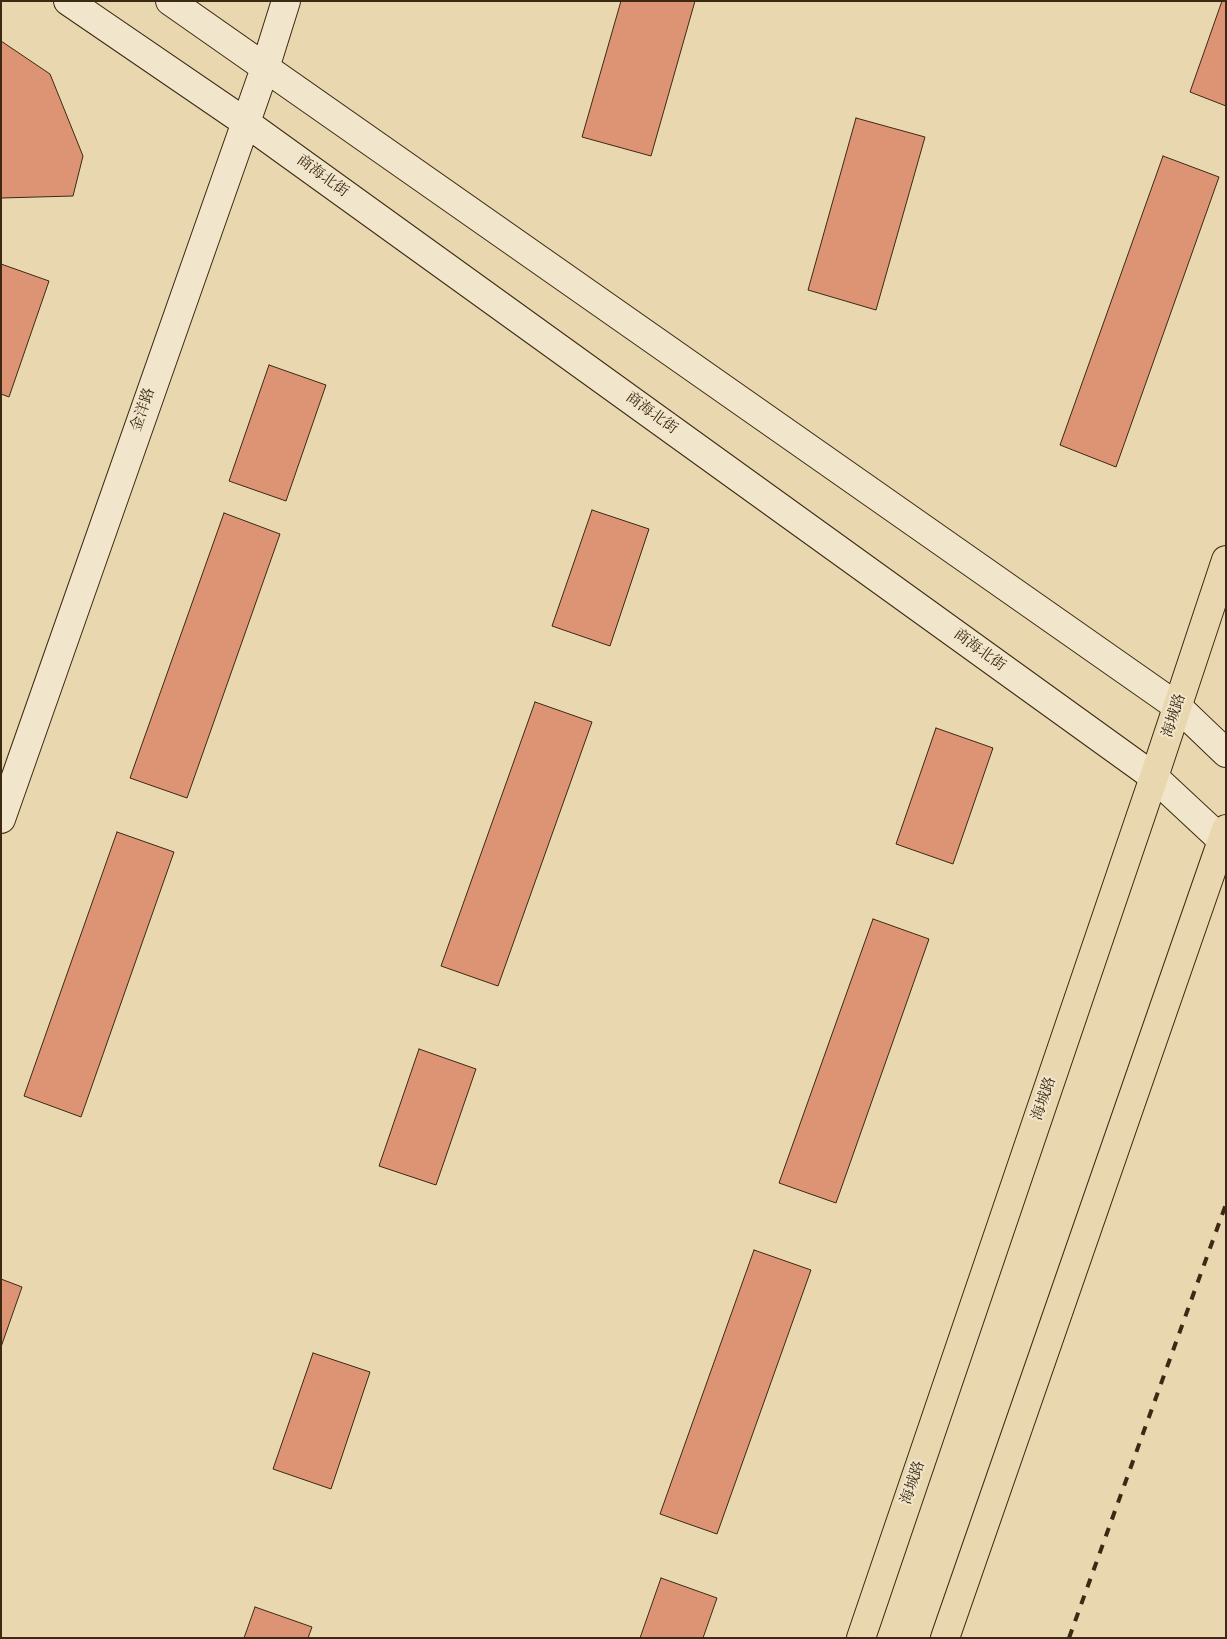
<!DOCTYPE html>
<meta charset="utf-8">
<style>
body{margin:0}
#map{position:relative;width:1227px;height:1639px;overflow:hidden;background:#e9d8af;font-family:"IM FELL English",serif}
canvas{display:block}
.frame{position:absolute;inset:0;border:2px solid #3b2912;pointer-events:none}
</style>
<div id="map">
<canvas width="1227" height="1639"></canvas>
<div class="frame"></div>
</div>
<script>
const c = document.querySelector('canvas').getContext('2d');
c.lineJoin = 'round';
function fill(path, color) { c.fillStyle = color; c.fill(path, 'evenodd'); }
const poly = rows => new Path2D(rows.map(r => 'M' + r).join(''));
function trace(path, color, width, dash) { c.strokeStyle = color; c.lineWidth = width; c.lineCap = dash ? 'butt' : 'round'; c.setLineDash(dash || []); c.stroke(path); }
function drawText(font, color, halo, rows, align = 'center') {
  c.font = font + ' "IM FELL English","Noto Serif SC",serif'; c.lineWidth = 4; c.setLineDash([]); c.textBaseline = 'middle'; c.strokeStyle = halo; c.fillStyle = color; for (const [text, x, y, turn = 0] of rows) {
    c.save(); c.translate(x, y); c.rotate((+turn || 0) * Math.PI / 180); c.textAlign = isNaN(turn) ? turn : align; if (halo) c.strokeText(text, 0, 0); c.fillText(text, 0, 0); c.restore();
  }
}
const building = poly([
 [621,1,695,1,651,156,582,137,621,1],
 [1222,1,1226,1,1226,106,1190,92,1222,1],
 [1,41,50,74,83,156,73,196,1,198,1,41],
 [856,118,925,137,876,310,808,290,856,118],
 [1163,156,1219,177,1116,467,1060,445,1163,156],
 [1,264,49,281,9,397,1,394,1,264],
 [269,365,326,385,286,501,229,481,269,365],
 [592,510,649,529,610,646,552,626,592,510],
 [224,513,280,534,187,798,130,778,224,513],
 [535,702,592,722,498,986,441,966,535,702],
 [936,728,993,748,953,864,896,844,936,728],
 [117,832,174,852,81,1117,24,1096,117,832],
 [873,919,929,939,836,1203,779,1183,873,919],
 [419,1049,476,1069,436,1185,379,1166,419,1049],
 [754,1250,811,1270,717,1534,660,1514,754,1250],
 [1,1279,22,1287,1,1347,1,1279],
 [313,1353,370,1372,331,1489,273,1469,313,1353],
 [661,1578,717,1598,703,1638,640,1638,661,1578],
 [255,1607,312,1627,308,1638,244,1638,255,1607]
]);
const secondary = poly([
 [68,1,245,122,1154,777,1226,844],
 [170,1,1178,707,1226,753],
 [1,819,265,68,286,1]
]);
const primary = poly([
 [861,1638,1154,777,1226,560],
 [945,1638,1226,829]
]);
const rail = poly([
 [1069,1638,1226,1204]
]);
const streetNames = [
 ["商海北街",322,177,36],
 ["金洋路",144,410,-71],
 ["商海北街",651,414,36],
 ["商海北街",979,651,36],
 ["海城路",1175,716,-72],
 ["海城路",1045,1099,-71],
 ["海城路",914,1483,-71]
];
fill(building, '#dc9475');
trace(building, '#3b2912', 1);
trace(secondary, '#3b2912', 30);
trace(primary, '#3b2912', 30);
trace(secondary, '#f1e6cb', 28);
trace(primary, '#e9d8af', 28);
trace(rail, '#3b2912', 4, [9, 9]);
drawText('15px', '#3b2912', '#f1e6cb', streetNames);
</script>
